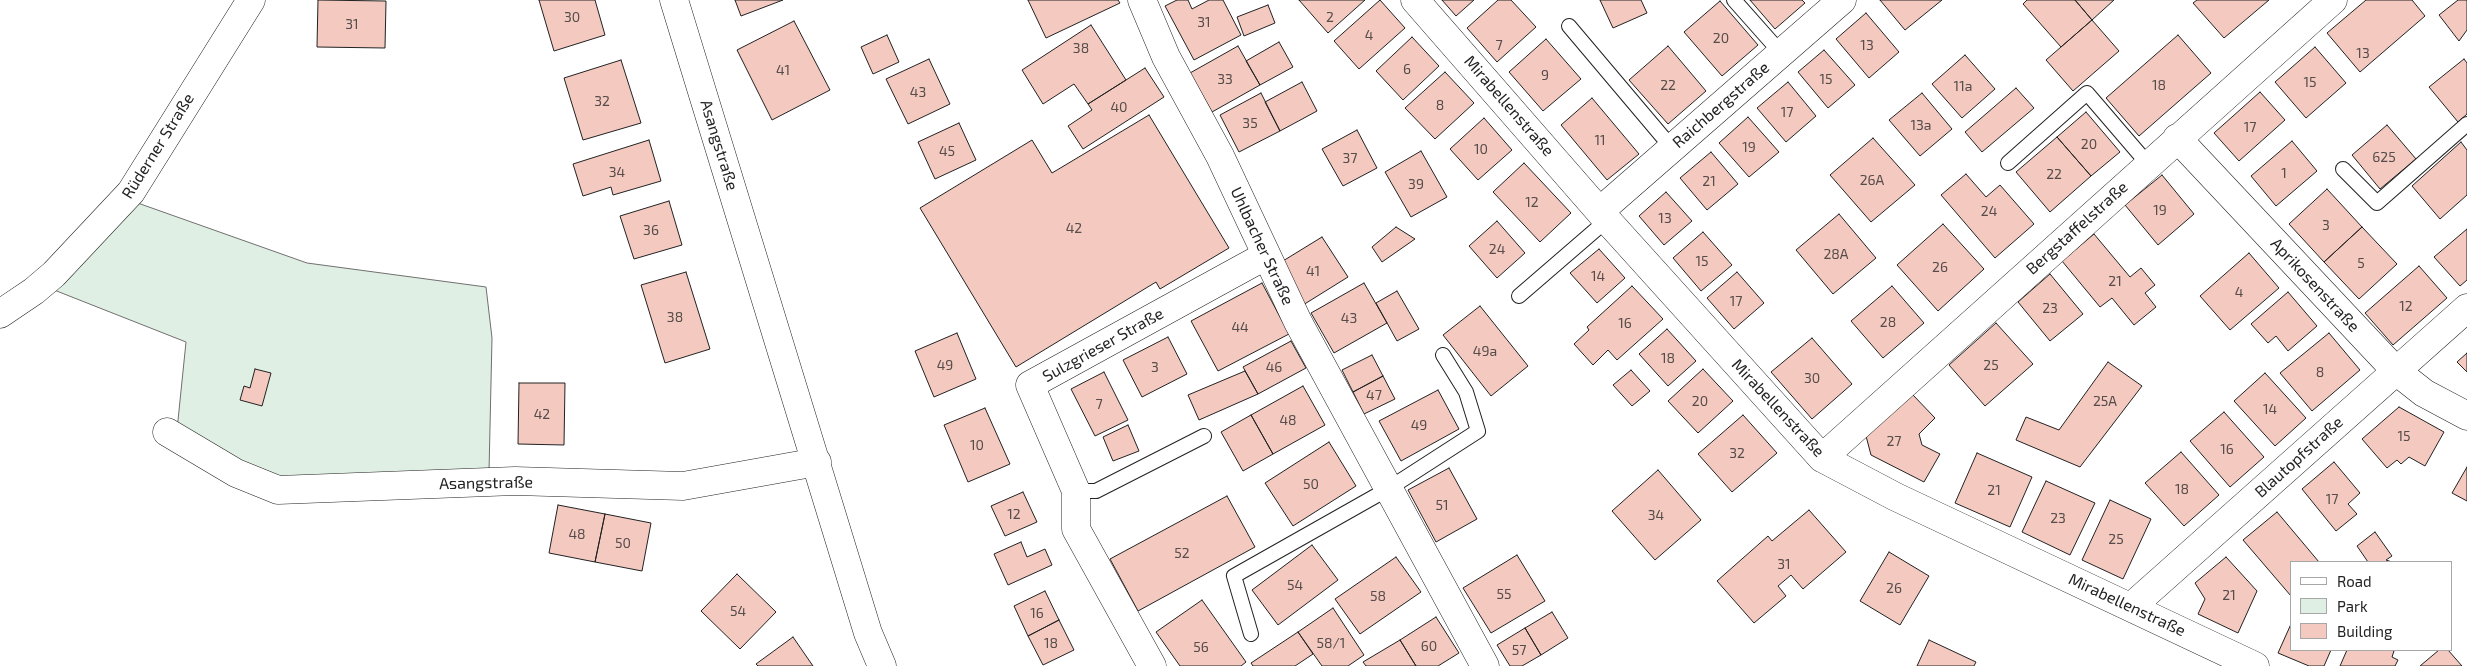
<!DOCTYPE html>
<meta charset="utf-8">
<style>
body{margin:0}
#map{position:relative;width:2467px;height:666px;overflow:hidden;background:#fff;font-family:"Exo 2",sans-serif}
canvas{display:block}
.legend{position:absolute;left:2290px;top:561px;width:162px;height:90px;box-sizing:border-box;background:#fff;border:1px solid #a7a7a7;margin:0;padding:6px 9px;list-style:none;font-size:15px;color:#222}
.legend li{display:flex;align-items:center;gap:10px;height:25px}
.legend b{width:25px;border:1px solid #a7a7a7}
</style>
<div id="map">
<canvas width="2467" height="666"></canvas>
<ul class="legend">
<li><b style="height:6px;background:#fff"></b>Road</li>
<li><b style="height:14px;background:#e0efe3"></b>Park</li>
<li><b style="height:14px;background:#f3c9c0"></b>Building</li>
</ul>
</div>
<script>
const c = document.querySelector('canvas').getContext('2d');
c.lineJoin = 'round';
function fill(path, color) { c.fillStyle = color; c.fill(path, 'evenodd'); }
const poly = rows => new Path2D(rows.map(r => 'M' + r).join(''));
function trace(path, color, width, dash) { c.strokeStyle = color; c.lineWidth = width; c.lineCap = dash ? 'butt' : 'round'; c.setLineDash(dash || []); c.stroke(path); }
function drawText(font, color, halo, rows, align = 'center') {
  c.font = font + ' "Exo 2",sans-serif'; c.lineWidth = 4; c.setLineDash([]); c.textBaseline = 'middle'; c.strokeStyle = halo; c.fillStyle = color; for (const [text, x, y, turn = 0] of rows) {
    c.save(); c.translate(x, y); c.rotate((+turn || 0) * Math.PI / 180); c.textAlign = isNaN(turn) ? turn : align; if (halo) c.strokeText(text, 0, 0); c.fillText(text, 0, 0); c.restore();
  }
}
const green = poly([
 [132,201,307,263,486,287,492,338,489,472,281,482,177,430,186,342,49,288,132,201]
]);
const building = poly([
 [318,0,386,1,385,48,317,47,318,0],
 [539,0,595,0,605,35,554,51,539,0],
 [735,0,783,0,741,16,735,0],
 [1028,0,1118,0,1120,3,1046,38,1028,0],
 [1177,0,1188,0,1192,9,1209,0,1223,0,1241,35,1194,60,1165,6,1177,0],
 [1299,0,1365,0,1328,33,1299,0],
 [1380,0,1405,28,1359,69,1334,41,1380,0],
 [1442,0,1474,0,1456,16,1442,0],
 [1498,0,1511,0,1536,27,1497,62,1467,28,1498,0],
 [1600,0,1641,0,1647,13,1613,28,1600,0],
 [1750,0,1802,0,1805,3,1775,29,1750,0],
 [1880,0,1942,0,1905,30,1880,0],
 [2027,0,2075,0,2092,20,2061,47,2023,4,2027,0],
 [2075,0,2114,0,2092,20,2075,0],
 [2197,0,2269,0,2224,38,2193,3,2197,0],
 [2366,0,2412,0,2425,16,2360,72,2327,33,2366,0],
 [2458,0,2467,0,2467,30,2459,41,2439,15,2458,0],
 [1720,1,1758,45,1722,76,1684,32,1720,1],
 [1268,5,1275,23,1244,36,1237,17,1268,5],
 [1866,13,1899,52,1869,78,1836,39,1866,13],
 [2092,20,2119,51,2073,91,2046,60,2092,20],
 [794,21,830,90,772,120,737,50,794,21],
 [1091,25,1126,80,1088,104,1074,84,1043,104,1022,70,1091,25],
 [887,35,899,62,873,74,861,47,887,35],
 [2178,35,2211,73,2139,136,2106,98,2178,35],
 [1412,37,1439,66,1403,100,1376,71,1412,37],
 [1546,39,1581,79,1543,111,1509,72,1546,39],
 [1279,42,1293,67,1260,85,1246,61,1279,42],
 [1238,46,1260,85,1212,112,1190,73,1238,46],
 [1668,46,1706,91,1668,124,1629,80,1668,46],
 [2315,47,2346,83,2306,118,2275,82,2315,47],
 [1824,50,1855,85,1828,108,1798,72,1824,50],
 [1965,55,1995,89,1962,118,1932,84,1965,55],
 [929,59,950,104,908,124,886,79,929,59],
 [2464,59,2467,63,2467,114,2458,122,2429,87,2464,59],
 [621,60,641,123,583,140,564,78,621,60],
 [1145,68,1164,97,1083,149,1068,126,1092,110,1088,104,1145,68],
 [1445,72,1474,103,1435,139,1405,108,1445,72],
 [1302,82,1317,111,1280,131,1265,102,1302,82],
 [1788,82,1816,116,1786,142,1757,108,1788,82],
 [2016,88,2034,108,1982,152,1965,132,2016,88],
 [2260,92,2285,120,2239,161,2214,133,2260,92],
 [1261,93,1280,131,1239,152,1220,115,1261,93],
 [1922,93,1952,129,1920,156,1889,120,1922,93],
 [1592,98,1639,154,1607,180,1561,125,1592,98],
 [2086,112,2120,152,2091,176,2057,137,2086,112],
 [1149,115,1229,248,1160,289,1156,282,1016,367,920,208,1032,140,1052,173,1149,115],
 [1748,117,1779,152,1749,177,1719,143,1748,117],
 [1484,118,1512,150,1478,180,1450,149,1484,118],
 [959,123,976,160,935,179,918,142,959,123],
 [2387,125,2416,159,2380,189,2352,155,2387,125],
 [1357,130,1377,168,1343,186,1322,149,1357,130],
 [2057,137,2091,176,2050,212,2016,172,2057,137],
 [1873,138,1915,185,1871,222,1830,175,1873,138],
 [649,140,661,181,613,195,611,187,583,196,573,164,649,140],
 [2292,141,2317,171,2276,206,2251,176,2292,141],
 [2461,142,2467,150,2467,195,2440,219,2412,186,2461,142],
 [1421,151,1447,197,1411,217,1385,172,1421,151],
 [1711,152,1738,184,1707,210,1680,178,1711,152],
 [1524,163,1571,213,1540,242,1493,192,1524,163],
 [1966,174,1986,197,2000,185,2034,224,1995,258,1941,195,1966,174],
 [2162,175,2194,214,2158,245,2125,205,2162,175],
 [2327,189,2362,227,2324,262,2289,224,2327,189],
 [1666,192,1692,221,1664,245,1639,216,1666,192],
 [669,201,682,245,634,259,620,216,669,201],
 [1839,214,1876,258,1833,294,1796,250,1839,214],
 [1497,221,1525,253,1497,278,1469,246,1497,221],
 [1943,224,1984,269,1938,311,1897,265,1943,224],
 [1396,227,1415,239,1382,262,1372,247,1396,227],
 [2362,227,2397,264,2359,299,2324,262,2362,227],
 [2467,229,2467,280,2460,286,2434,257,2467,229],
 [1703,232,1732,265,1701,291,1673,258,1703,232],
 [2094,234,2130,277,2141,268,2155,285,2145,293,2156,307,2134,325,2112,298,2100,307,2062,261,2094,234],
 [1322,237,1348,277,1303,305,1278,264,1322,237],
 [1599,249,1625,278,1597,303,1570,273,1599,249],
 [2249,253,2279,288,2230,330,2200,296,2249,253],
 [2419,266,2447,298,2393,345,2365,313,2419,266],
 [686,272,710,349,665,363,641,285,686,272],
 [1737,272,1764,303,1734,329,1707,298,1737,272],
 [2050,274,2083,314,2050,341,2018,302,2050,274],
 [1262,283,1289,334,1218,371,1191,321,1262,283],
 [1364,283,1387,323,1334,353,1311,313,1364,283],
 [1632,286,1663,319,1617,360,1608,350,1593,365,1574,344,1589,330,1587,327,1632,286],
 [1892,286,1924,323,1883,358,1851,321,1892,286],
 [1397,291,1419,329,1397,341,1376,303,1397,291],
 [2288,292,2317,326,2288,351,2276,336,2268,343,2251,324,2288,292],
 [1480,306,1528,366,1491,396,1443,335,1480,306],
 [1996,323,2033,364,1985,406,1949,365,1996,323],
 [1667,329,1696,361,1668,386,1639,354,1667,329],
 [957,333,976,379,934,397,915,351,957,333],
 [2329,333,2360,370,2312,411,2280,373,2329,333],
 [1168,337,1187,374,1142,397,1123,360,1168,337],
 [1812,338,1852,384,1812,419,1771,372,1812,338],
 [1291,341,1306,368,1258,394,1243,367,1291,341],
 [2467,353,2467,372,2457,362,2467,353],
 [1372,355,1383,376,1353,392,1342,370,1372,355],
 [2108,362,2142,386,2080,467,2016,440,2026,417,2059,430,2108,362],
 [255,369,271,373,262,406,240,400,244,386,250,388,255,369],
 [1703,369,1733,401,1698,433,1668,401,1703,369],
 [1631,370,1650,391,1632,406,1613,385,1631,370],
 [1245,371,1258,394,1199,420,1188,395,1245,371],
 [1104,372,1128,420,1095,436,1071,389,1104,372],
 [2265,373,2306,418,2275,446,2234,401,2265,373],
 [1383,376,1395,399,1364,414,1353,392,1383,376],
 [519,383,565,383,564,445,518,444,519,383],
 [1303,386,1325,425,1273,454,1251,415,1303,386],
 [1438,390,1459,429,1401,461,1379,421,1438,390],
 [1913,395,1935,418,1919,434,1922,445,1940,454,1924,482,1871,455,1866,436,1913,395],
 [2399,407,2444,432,2425,466,2409,457,2401,464,2397,460,2387,468,2362,439,2399,407],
 [985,408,1010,464,968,482,944,425,985,408],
 [2224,412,2264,457,2230,487,2190,441,2224,412],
 [1251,415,1273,454,1243,471,1221,432,1251,415],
 [1743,415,1777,453,1732,492,1698,454,1743,415],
 [1128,425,1139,451,1113,461,1103,437,1128,425],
 [1329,442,1356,486,1293,526,1265,483,1329,442],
 [2181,452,2219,495,2184,526,2145,483,2181,452],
 [1977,453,2032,477,2010,527,1955,503,1977,453],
 [2334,462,2360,493,2348,504,2357,514,2336,531,2302,489,2334,462],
 [2467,467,2467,501,2452,493,2467,467],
 [1449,468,1477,519,1436,542,1408,490,1449,468],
 [1658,470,1701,520,1655,560,1612,511,1658,470],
 [2046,481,2095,503,2070,555,2022,532,2046,481],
 [1023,492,1037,522,1005,536,991,506,1023,492],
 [1227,496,1255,547,1138,611,1110,559,1227,496],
 [2110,500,2151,519,2123,579,2082,560,2110,500],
 [558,505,605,514,595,562,549,553,558,505],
 [1809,510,1846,552,1803,589,1791,575,1778,586,1786,596,1754,623,1717,581,1768,536,1772,541,1809,510],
 [2277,512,2319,562,2291,562,2291,596,2243,540,2277,512],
 [605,514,651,523,642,571,595,562,605,514],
 [2375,532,2392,556,2386,560,2392,562,2368,562,2357,546,2375,532],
 [1021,542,1027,557,1045,549,1052,565,1008,585,994,554,1021,542],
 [1312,545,1338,580,1278,625,1252,590,1312,545],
 [1889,552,1929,576,1900,625,1860,601,1889,552],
 [1517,555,1545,601,1491,633,1463,588,1517,555],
 [1396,557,1421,592,1360,634,1335,599,1396,557],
 [2226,557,2257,591,2238,633,2198,614,2205,599,2195,583,2226,557],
 [737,574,776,612,740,649,701,611,737,574],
 [1045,591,1059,620,1028,636,1014,606,1045,591],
 [1202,600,1246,662,1241,666,1180,666,1156,632,1202,600],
 [1333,608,1364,655,1348,666,1322,666,1298,632,1333,608],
 [1552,612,1568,638,1541,655,1525,628,1552,612],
 [1436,617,1459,653,1438,666,1416,666,1400,640,1436,617],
 [1059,620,1074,650,1043,665,1028,636,1059,620],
 [2291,624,2291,650,2331,650,2324,666,2309,666,2278,653,2291,624],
 [1525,628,1541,655,1522,666,1510,666,1497,645,1525,628],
 [1298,632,1313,654,1295,666,1253,666,1251,663,1298,632],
 [793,637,813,666,758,666,756,664,793,637],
 [1400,640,1416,666,1366,666,1363,662,1400,640],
 [1929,640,1976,662,1974,666,1917,666,1929,640],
 [2347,650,2391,650,2394,651,2392,657,2398,660,2395,666,2340,666,2347,650],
 [2439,650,2448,650,2462,666,2420,666,2439,650]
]);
const service = poly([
 [1734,0,1781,53],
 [1569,26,1672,148],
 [2008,163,2087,93,2148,164],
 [2343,169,2377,203,2467,124],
 [1519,296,1607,220],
 [1076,491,1096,491,1204,436],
 [1251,634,1234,576,1388,489,1478,431,1466,392,1443,355]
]);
const minor = poly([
 [1142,0,1166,57,1220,156,1298,322,1485,666],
 [1415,0,1607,220,1822,458,1896,497,2255,666],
 [2177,138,2396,371,2424,393,2467,416],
 [1600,211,1842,0],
 [0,314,34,291,54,274,131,192,251,0],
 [167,432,236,473,278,490,515,481,683,486,817,462],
 [1822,458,2333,0],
 [2131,607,2467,308],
 [1152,666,1076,529,1076,491,1030,385,1265,256]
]);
const tertiary = poly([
 [674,0,868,633,882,666]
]);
const numberNames = [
 ["30",572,17],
 ["2",1330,17],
 ["31",1204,22],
 ["31",352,24],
 ["4",1369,35],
 ["20",1721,38],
 ["7",1499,45],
 ["13",1867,45],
 ["38",1081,48],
 ["13",2363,53],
 ["6",1407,69],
 ["41",783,70],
 ["9",1545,75],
 ["33",1225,79],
 ["15",1826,79],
 ["15",2310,82],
 ["22",1668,85],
 ["18",2159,85],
 ["11a",1963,86],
 ["43",918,92],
 ["32",602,101],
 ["8",1440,105],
 ["40",1119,107],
 ["17",1787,112],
 ["35",1250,123],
 ["13a",1921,125],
 ["17",2250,127],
 ["11",1600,140],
 ["20",2089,144],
 ["19",1749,147],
 ["10",1481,149],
 ["45",947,151],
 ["625",2384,157],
 ["37",1350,158],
 ["34",617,172],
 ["1",2284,173],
 ["22",2054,174],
 ["26A",1872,180],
 ["21",1709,181],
 ["39",1416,184],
 ["12",1532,202],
 ["19",2160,210],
 ["24",1989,211],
 ["13",1665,218],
 ["3",2326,225],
 ["42",1074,228],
 ["36",651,230],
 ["24",1497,249],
 ["28A",1836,254],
 ["15",1702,261],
 ["5",2361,263],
 ["26",1940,267],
 ["41",1313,271],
 ["14",1598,276],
 ["21",2115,281],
 ["4",2239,292],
 ["17",1736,301],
 ["12",2406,306],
 ["23",2050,308],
 ["38",675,317],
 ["43",1349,318],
 ["28",1888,322],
 ["16",1625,323],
 ["44",1240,327],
 ["49a",1485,351],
 ["18",1668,358],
 ["49",945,365],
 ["25",1991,365],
 ["3",1155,367],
 ["46",1274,367],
 ["8",2320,372],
 ["30",1812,378],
 ["47",1374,395],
 ["20",1700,401],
 ["25A",2105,401],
 ["7",1099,404],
 ["14",2270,409],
 ["42",542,414],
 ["48",1288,420],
 ["49",1419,425],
 ["15",2404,436],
 ["27",1894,441],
 ["10",977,445],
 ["16",2227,449],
 ["32",1737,453],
 ["50",1311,484],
 ["18",2182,489],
 ["21",1994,490],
 ["17",2332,499],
 ["51",1442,505],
 ["12",1014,514],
 ["34",1656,515],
 ["23",2058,518],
 ["48",577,534],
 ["25",2116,539],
 ["50",623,543],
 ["52",1182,553],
 ["31",1784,564],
 ["54",1295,585],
 ["26",1894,588],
 ["55",1504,594],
 ["21",2229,595],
 ["58",1378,596],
 ["54",738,611],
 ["16",1037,613],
 ["18",1051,643],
 ["58/1",1331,643],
 ["60",1429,646],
 ["56",1201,647],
 ["57",1519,650]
];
const streetNames = [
 ["Raichbergstraße",1721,105,-41],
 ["Mirabellenstraße",1509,106,49],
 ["Asangstraße",719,145,73],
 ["Rüderner Straße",158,146,-58],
 ["Bergstaffelstraße",2077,228,-42],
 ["Uhlbacher Straße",1262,246,65],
 ["Aprikosenstraße",2315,285,47],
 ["Sulzgrieser Straße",1103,345,-29],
 ["Mirabellenstraße",1778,408,47],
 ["Blautopfstraße",2299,457,-42],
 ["Asangstraße",486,483,-1],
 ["Mirabellenstraße",2127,605,25]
];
fill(green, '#e0efe3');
trace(green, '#6f6f6f', 1);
fill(building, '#f3c9c0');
trace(building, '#222', 1);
trace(service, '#222', 16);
trace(minor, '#222', 29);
trace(tertiary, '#222', 29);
trace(service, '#fff', 14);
trace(minor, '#fff', 28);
trace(tertiary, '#fff', 28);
drawText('14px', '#564c4a', null, numberNames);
drawText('16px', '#222', '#fff', streetNames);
</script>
